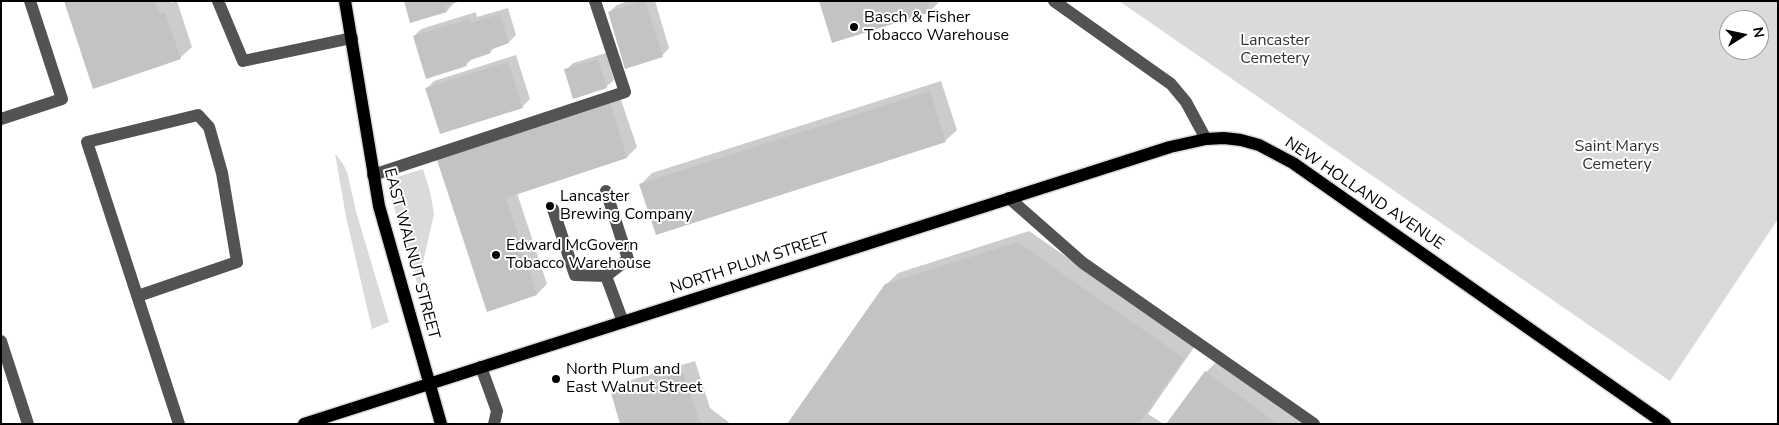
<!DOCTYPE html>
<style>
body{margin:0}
#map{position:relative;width:1779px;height:425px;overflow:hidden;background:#fff;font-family:"Nunito Sans",sans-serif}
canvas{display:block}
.frame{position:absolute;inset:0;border:2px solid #000;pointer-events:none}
.north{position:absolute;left:1719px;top:10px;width:50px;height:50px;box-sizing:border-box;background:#fff;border:1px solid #999;border-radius:50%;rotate:80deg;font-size:14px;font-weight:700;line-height:20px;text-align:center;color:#000}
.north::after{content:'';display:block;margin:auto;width:18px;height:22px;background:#000;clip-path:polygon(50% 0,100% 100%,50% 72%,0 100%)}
</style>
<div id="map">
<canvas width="1779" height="425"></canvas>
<div class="frame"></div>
<div class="north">N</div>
</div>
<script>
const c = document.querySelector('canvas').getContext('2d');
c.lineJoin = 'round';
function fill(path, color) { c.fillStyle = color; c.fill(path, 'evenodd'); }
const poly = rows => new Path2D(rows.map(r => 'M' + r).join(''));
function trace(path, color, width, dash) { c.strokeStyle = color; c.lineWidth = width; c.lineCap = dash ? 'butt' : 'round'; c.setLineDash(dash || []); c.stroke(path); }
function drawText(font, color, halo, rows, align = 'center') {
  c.font = font + ' "Nunito Sans",sans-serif'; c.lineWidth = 4; c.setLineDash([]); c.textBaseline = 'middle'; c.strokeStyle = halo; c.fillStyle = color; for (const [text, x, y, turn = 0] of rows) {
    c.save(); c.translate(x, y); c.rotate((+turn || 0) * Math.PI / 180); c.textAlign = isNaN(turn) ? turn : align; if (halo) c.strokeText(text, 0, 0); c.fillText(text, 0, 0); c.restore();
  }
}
const green = poly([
 [1119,1,1778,1,1778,219,1670,381],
 [1729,20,1759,20,1759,50,1729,50],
 [335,153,343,164,347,172,357,215,389,322,372,329,346,217],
 [423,169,430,191,434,214,422,267,421,281,424,306,388,187,391,180,394,178]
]);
const shadow = poly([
 [65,1,170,1,171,3,177,1,192,47,180,58],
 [629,1,655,1,669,48,662,56,609,12,617,5],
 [820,1,940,1,930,11],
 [453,2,454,3,447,11,411,22],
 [508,8,516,35,509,42,496,46,490,52,473,58,466,65,414,36,421,29,476,12,477,17],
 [606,53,614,80,606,87,566,70,573,63],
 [516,55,530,99,522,107,427,88,434,81],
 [941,81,957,130,945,141,641,184,652,173],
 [619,94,637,147,627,157,517,193,547,284,537,294,488,310,439,160],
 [1029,231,1195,346,1148,414,1164,424,789,424,886,285,898,273],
 [695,361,710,408,731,424,621,424,613,393,624,382],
 [1217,361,1305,424,1168,424,1206,372]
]);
const building = poly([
 [64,1,155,1,159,14,165,12,181,59,93,89],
 [404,1,458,1,458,2,445,6,447,12,410,23],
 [642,1,645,1,663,57,625,69,608,12],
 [819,1,927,1,931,12,832,43],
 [500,14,509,43,490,50,491,53,465,62,467,66,426,79,413,36,469,19,470,23],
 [598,59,607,88,573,99,564,69],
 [508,62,523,108,440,134,425,88],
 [930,91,946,142,656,235,639,184],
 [610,103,627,158,506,198,537,295,487,312,437,160],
 [1017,242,1184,358,1139,424,787,424,885,284],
 [1205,371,1278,424,1166,424],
 [683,372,699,420,704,424,620,424,611,393]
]);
const minor = poly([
 [218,1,243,61,352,38],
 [1054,1,1171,84,1186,102,1206,139],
 [1,119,62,99,30,1],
 [373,175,625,92,595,1],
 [606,191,628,259,606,276,623,322],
 [1009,198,1083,263,1314,424],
 [553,209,575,275,606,276],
 [138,296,237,262,222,173,209,127,198,115,87,142,179,424],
 [1,341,28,424],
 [481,367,497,411,494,424]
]);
const major = poly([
 [345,1,379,206,441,424],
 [304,424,1170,147,1206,139,1224,138,1241,140,1259,145,1293,163,1665,424]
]);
const markers = [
 [854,27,5,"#000"],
 [550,206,5,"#000"],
 [496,255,5,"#000"],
 [556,379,5,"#000"]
];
const poiNames = [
 ["Basch & Fisher",864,18],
 ["Tobacco Warehouse",864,36],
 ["Lancaster",560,197],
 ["Brewing Company",560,215],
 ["Edward McGovern",506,246],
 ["Tobacco Warehouse",506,264],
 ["North Plum and",566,370],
 ["East Walnut Street",566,388]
];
const parkNames = [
 ["Lancaster",1275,41],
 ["Cemetery",1275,59],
 ["Saint Marys",1617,147],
 ["Cemetery",1617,165]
];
const streetNames = [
 ["NEW HOLLAND AVENUE",1364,194,34],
 ["EAST WALNUT STREET",411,254,75],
 ["NORTH PLUM STREET",750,264,-18]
];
fill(green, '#dadada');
fill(shadow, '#0003');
fill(building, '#c3c3c3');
trace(major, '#dbdbdb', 15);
trace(minor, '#535353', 12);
trace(major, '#000', 12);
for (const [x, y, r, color] of markers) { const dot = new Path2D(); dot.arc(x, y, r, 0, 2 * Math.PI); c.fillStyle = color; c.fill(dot); trace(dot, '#fff', 2); }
drawText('16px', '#000', '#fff', poiNames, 'left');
drawText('16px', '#313131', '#fff', parkNames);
drawText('16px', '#000', '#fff', streetNames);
</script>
